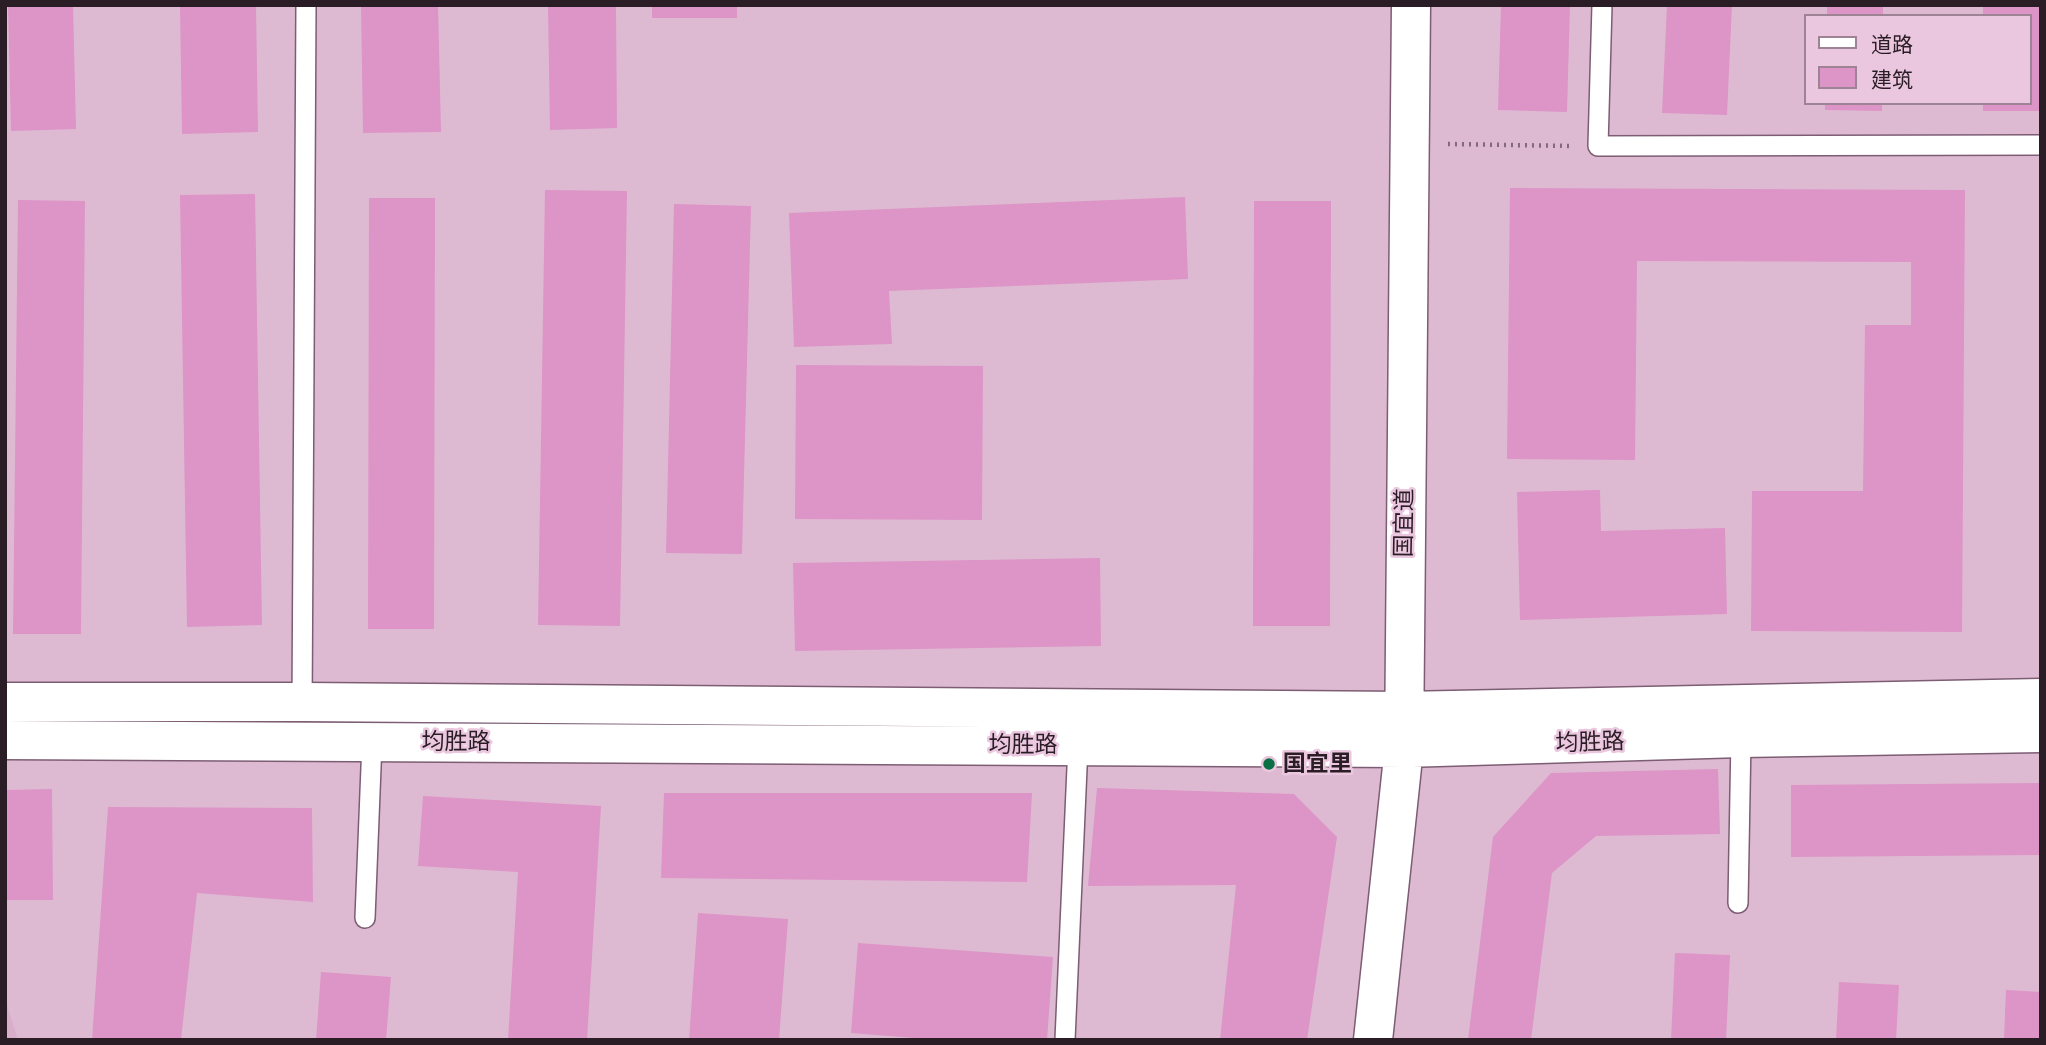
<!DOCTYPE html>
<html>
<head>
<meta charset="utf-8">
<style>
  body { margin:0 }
  #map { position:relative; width:2046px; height:1045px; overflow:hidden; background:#debad2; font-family:"Zilla Slab","Noto Sans SC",serif }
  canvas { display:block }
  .frame { position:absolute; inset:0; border:7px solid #2a1d26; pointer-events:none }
  .legend { position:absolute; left:1804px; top:14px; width:228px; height:91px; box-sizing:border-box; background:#ebc7df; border:2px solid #9e8395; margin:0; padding:9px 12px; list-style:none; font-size:21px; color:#2a1d26 }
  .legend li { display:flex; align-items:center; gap:14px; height:35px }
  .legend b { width:35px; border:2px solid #9e8395 }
</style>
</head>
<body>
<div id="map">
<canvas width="2046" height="1045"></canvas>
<div class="frame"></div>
<ul class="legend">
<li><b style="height:9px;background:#fff"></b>道路</li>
<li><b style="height:19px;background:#dd94c7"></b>建筑</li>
</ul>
</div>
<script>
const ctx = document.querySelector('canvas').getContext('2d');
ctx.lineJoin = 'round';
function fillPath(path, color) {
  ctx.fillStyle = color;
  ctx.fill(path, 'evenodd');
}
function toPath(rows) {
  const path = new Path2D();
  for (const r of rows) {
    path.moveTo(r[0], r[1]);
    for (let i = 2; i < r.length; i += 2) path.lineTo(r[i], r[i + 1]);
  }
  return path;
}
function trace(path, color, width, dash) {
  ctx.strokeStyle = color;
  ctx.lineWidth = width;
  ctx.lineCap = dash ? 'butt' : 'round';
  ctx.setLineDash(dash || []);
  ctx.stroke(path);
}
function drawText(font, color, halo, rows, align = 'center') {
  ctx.font = font + ' "Zilla Slab","Noto Sans SC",serif';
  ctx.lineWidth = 5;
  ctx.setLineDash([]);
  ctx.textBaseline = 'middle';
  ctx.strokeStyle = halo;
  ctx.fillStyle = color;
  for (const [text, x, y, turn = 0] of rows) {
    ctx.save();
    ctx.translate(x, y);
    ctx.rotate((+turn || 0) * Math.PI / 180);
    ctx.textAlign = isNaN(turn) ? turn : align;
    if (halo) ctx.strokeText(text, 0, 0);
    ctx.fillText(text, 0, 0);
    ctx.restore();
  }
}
const built = toPath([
  [5,999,18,1040,5,1040]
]);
const building = toPath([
  [8,5,73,5,76,129,11,131],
  [180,5,256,5,258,132,182,134],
  [361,5,438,5,441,132,363,133],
  [548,5,616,5,617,128,550,130],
  [652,5,737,5,737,18,652,18],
  [1501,5,1570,5,1567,112,1498,110],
  [1667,5,1732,5,1727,115,1662,113],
  [1827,5,1883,5,1883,16,1827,16],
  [1983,5,2041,5,2041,111,1983,111,1983,103,2030,103,2030,16,1983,16],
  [1825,103,1882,103,1882,111,1825,110],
  [1510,188,1965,190,1962,632,1751,631,1752,491,1863,491,1865,325,1911,325,1911,262,1637,261,1635,460,1507,459],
  [545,190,627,191,620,626,538,625],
  [255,194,262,625,187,627,180,195],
  [1185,197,1188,279,889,291,892,344,794,347,789,213],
  [369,198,435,198,434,629,368,629],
  [18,200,85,201,81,634,13,634],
  [1254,201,1331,201,1330,626,1253,626],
  [674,204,751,206,742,554,666,553],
  [796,365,983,366,982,520,795,519],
  [1600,490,1601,531,1725,528,1727,614,1520,620,1517,492],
  [1100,558,1101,646,795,651,793,563],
  [1718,769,1720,834,1596,836,1552,873,1531,1040,1468,1040,1493,837,1551,773],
  [2041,783,2041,855,1791,857,1791,785],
  [1097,788,1294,794,1337,837,1307,1040,1220,1040,1236,885,1088,886],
  [52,789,53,900,5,900,5,790],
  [664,793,1032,793,1027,882,661,878],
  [423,796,601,806,587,1040,508,1040,518,872,418,866],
  [108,807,312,808,313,902,197,893,181,1040,92,1040],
  [698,913,788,919,779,1040,689,1040],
  [858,943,1053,957,1047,1040,940,1040,851,1033],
  [1675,953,1730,955,1726,1040,1671,1040],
  [321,972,391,977,386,1040,316,1040],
  [1839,982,1899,985,1896,1040,1836,1040],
  [2006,990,2041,992,2041,1040,2004,1040]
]);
const path = toPath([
  [1448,144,1572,146]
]);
const service = toPath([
  [1602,5,1598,146,2041,145],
  [302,709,306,5],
  [1738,903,1741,738],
  [365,918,372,742],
  [1065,1040,1078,745]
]);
const tertiary = toPath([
  [5,702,303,702,1403,711,2041,698],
  [5,740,1404,748,1741,738,2041,733],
  [1373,1040,1404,748,1411,5]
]);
const markers = [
  [1269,764,7,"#0b6f45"]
];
const streetNames = [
  ["国宜道",1405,523,-89],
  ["均胜路",456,742],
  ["均胜路",1590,743,-2],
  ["均胜路",1023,745]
];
const poiNames = [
  ["国宜里",1283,764]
];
fillPath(built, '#d8aecb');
fillPath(building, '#dd94c7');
trace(service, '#7c5d73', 22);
trace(tertiary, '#7c5d73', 41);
trace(path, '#826a7a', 4.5, [2, 5]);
trace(service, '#fff', 19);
trace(tertiary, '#fff', 38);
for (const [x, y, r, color] of markers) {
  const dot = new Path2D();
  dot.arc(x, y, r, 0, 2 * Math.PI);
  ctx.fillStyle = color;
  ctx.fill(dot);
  trace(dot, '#ebc7df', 2.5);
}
drawText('23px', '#2a1d26', '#ebc7df', streetNames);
drawText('bold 23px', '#2a1d26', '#ebc7df', poiNames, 'left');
</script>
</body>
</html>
